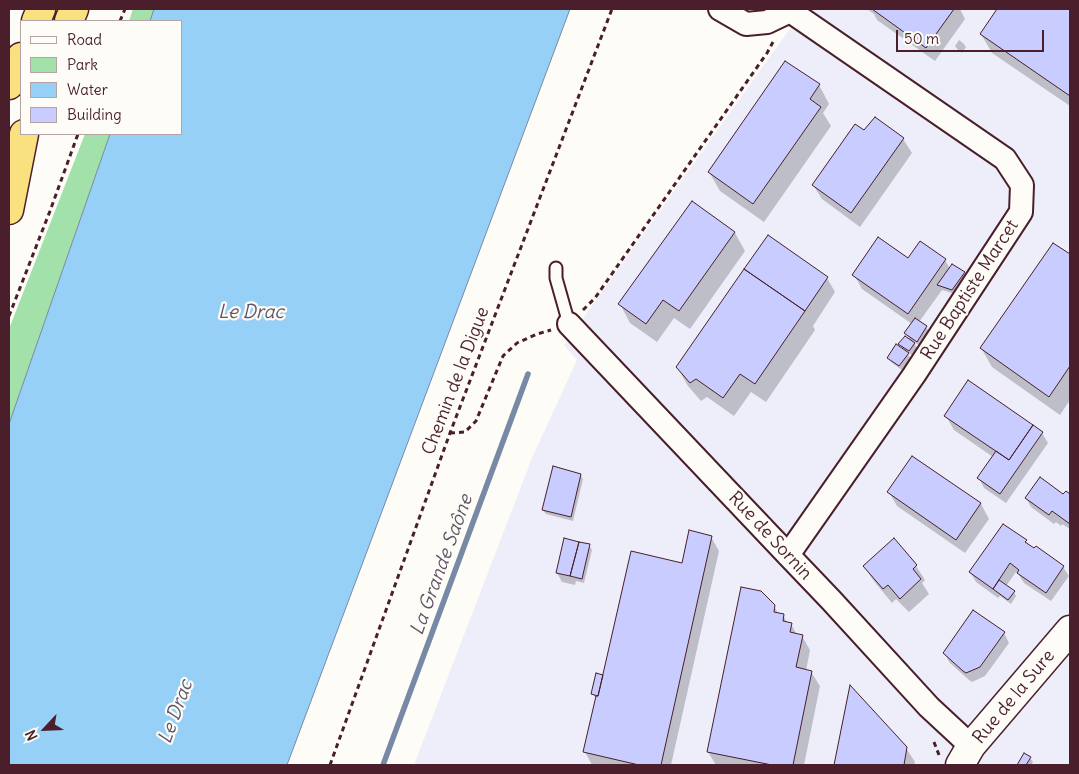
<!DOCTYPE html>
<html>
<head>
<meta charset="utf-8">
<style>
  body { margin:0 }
  #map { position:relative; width:1079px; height:774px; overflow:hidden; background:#fdfcf7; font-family:Delius,sans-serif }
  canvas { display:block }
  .frame { position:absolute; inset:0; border:10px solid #4a1f2b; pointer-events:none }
  .legend { position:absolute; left:20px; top:20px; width:162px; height:115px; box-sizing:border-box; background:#fdfcf7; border:1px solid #b5a4a5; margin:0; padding:6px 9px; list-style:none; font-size:15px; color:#4a1f2b }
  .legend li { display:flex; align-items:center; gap:10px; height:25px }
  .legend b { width:25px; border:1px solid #b5a4a5 }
  .north { position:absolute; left:20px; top:704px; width:50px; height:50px; -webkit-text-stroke:4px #fdfcf7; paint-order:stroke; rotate:245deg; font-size:14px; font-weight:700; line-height:20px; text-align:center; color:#4a1f2b }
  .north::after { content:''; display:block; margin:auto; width:18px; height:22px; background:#4a1f2b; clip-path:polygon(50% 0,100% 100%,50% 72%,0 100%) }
  .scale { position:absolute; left:896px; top:30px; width:148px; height:22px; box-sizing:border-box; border:2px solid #4a1f2b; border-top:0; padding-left:6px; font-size:15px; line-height:18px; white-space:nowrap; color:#4a1f2b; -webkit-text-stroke:4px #fdfcf7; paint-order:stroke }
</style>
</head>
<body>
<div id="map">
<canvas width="1079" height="774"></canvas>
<div class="frame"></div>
<ul class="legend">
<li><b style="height:6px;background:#fdfcf7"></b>Road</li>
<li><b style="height:14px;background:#a2e1a9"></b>Park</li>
<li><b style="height:14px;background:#97d0f7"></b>Water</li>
<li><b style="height:14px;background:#c9ccfe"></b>Building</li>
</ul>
<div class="north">N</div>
<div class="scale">50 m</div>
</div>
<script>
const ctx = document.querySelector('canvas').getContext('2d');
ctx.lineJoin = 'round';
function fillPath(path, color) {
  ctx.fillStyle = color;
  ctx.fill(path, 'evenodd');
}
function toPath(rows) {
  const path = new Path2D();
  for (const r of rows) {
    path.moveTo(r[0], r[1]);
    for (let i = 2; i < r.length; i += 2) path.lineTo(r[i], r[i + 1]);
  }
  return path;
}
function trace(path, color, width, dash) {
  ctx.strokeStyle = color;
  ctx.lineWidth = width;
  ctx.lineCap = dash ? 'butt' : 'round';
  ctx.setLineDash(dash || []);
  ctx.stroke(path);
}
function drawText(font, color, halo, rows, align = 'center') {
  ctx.font = font + ' Delius,sans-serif';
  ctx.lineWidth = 4.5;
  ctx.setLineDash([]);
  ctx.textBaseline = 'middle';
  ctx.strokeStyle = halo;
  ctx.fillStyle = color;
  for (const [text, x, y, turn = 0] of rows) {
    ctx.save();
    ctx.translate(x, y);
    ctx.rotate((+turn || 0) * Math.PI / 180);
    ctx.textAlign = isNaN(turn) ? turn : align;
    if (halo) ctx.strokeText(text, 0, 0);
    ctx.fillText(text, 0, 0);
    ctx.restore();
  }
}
const built = toPath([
  [804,9,1070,9,1070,765,414,765,532,458,577,360,564,345]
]);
const green = toPath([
  [133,9,154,9,150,21,129,21],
  [85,134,110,134,9,424,9,329]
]);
const water = toPath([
  [154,9,570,9,287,765,9,765,9,424,110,134,181,134,181,21,150,21,154,9]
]);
const shadow = toPath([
  [867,9,960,9,965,19,935,61,877,20,874,14],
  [999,9,1070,9,1070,106,992,53,981,34],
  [959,40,963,43,966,47,962,53,958,50,955,46],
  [819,85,829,104,823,113,831,126,764,222,720,191,709,172],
  [865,132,903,139,912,153,860,227,822,199,813,185],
  [735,233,745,251,690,329,674,318,657,342,630,323,620,304],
  [1054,244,1070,256,1070,400,1060,415,992,367,981,348],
  [909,260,945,260,950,269,964,273,966,277,955,294,942,290,919,322,926,327,929,332,919,345,913,341,917,348,912,355,906,351,910,358,902,370,891,362,889,358,903,351,900,344,910,340,906,333,912,324,862,289,854,275],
  [827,278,835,292,813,326,815,330,766,402,751,392,734,416,707,397,701,401,688,386,677,367],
  [968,382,1042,433,1048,443,1006,503,984,488,979,478,993,457,954,430,946,416],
  [912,458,981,504,989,519,965,553,897,506,889,492],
  [580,475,583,479,573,521,546,514,543,510],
  [1066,493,1070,496,1070,529,1062,524,1061,526,1056,522,1054,524,1031,507,1026,498,1064,496],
  [711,537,719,551,671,765,592,765,585,752,596,699,593,694,682,564],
  [894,540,916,566,925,580,922,583,929,594,909,612,896,599,892,603,873,580,864,566],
  [1026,541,1029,547,1063,567,1069,576,1051,601,1024,583,1019,575,1016,572,1006,586,1014,592,1016,596,1011,604,1000,596,998,598,976,582,970,572],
  [589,545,592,550,584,583,576,581,575,585,562,582,557,573],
  [774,606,779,615,783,615,788,624,791,624,797,635,802,636,810,650,806,671,811,672,820,686,804,765,716,765,708,752],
  [1004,633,1009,643,985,676,972,682,969,680,950,663,944,653],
  [851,688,906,748,915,762,914,765,835,765],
  [1024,755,1030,758,1033,762,1031,765,1019,765]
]);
const stream = toPath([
  [383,765,528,374]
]);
const building = toPath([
  [872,9,954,9,926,48,872,9],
  [997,9,1070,9,1070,96,980,34,997,9],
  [785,61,820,84,810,99,821,107,753,204,708,172,785,61],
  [875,117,904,138,851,213,812,185,855,124,864,130,875,117],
  [692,201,735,232,679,311,663,300,646,324,618,304,692,201],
  [768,235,828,277,805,311,744,269,768,235],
  [878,237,908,258,920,241,946,259,908,314,852,275,878,237],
  [1053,243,1070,254,1070,366,1049,397,980,348,1053,243],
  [952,264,965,272,952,290,937,285,952,264],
  [744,269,805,311,755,384,740,374,723,398,696,379,690,383,676,367,744,269],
  [915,318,927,326,917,342,904,333,915,318],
  [905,336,915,343,909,351,898,344,905,336],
  [896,344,909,353,899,366,887,358,896,344],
  [968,380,1033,425,1009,460,944,416,968,380],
  [1033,425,1043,432,1000,494,977,478,996,451,1009,460,1033,425],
  [912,456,981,503,956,540,887,492,912,456],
  [553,466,581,474,571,517,542,510,553,466],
  [1040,477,1063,494,1066,491,1070,494,1070,524,1052,511,1049,515,1025,498,1040,477],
  [1003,524,1027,540,1025,542,1034,548,1036,546,1064,566,1046,593,1017,573,1019,570,1010,563,993,589,969,572,1003,524],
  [689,530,712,536,661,765,639,765,583,752,596,696,598,696,631,551,682,563,689,530],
  [564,538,579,542,570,576,556,573,564,538],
  [894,538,917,565,913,569,921,579,900,599,888,585,883,589,863,566,894,538],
  [579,542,590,544,582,579,570,576,579,542],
  [999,580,1015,591,1008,600,993,589,999,580],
  [741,587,761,591,775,605,774,612,784,614,783,621,792,623,790,632,803,635,796,667,812,671,793,765,772,765,707,752,741,587],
  [973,610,1005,632,980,667,966,673,963,671,943,653,973,610],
  [596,673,603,675,598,696,591,694,596,673],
  [850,685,907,747,904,765,834,765,850,685],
  [1024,753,1031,757,1026,765,1017,765,1024,753]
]);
const path = toPath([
  [120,21,125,9],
  [583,310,595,298,767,53,773,42],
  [9,316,50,211,78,134],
  [450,433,465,432,476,421,503,356,517,343,537,334,551,330],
  [934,742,939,755],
  [330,765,450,433,612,9]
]);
const service = toPath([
  [556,268,556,278,569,324]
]);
const minor = toPath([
  [720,9,746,24,767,22,790,11],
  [569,324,788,555,831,600,929,707,971,746],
  [788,555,914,375,1021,212,1022,185,1005,159,790,11]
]);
const tertiary = toPath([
  [960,765,971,746,1070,630]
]);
const motorway = toPath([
  [36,21,41,9],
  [69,21,74,9],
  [9,85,21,57],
  [9,210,24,134]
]);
const streetNames = [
  ["Rue Baptiste Marcet",970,290,-57],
  ["Chemin de la Digue",456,381,-69],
  ["Rue de Sornin",770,536,47],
  ["Rue de la Sure",1014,697,-50]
];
const waterNames = [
  ["Le Drac",251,313],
  ["La Grande Saône",442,565,-70],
  ["Le Drac",176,712,-70]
];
fillPath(built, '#edeef9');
fillPath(green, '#a2e1a9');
fillPath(water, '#97d0f7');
trace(water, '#7889a5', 1);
fillPath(shadow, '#0003');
trace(stream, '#7889a5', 5.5);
fillPath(building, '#c9ccfe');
trace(building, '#4a1f2b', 1);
trace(service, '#4a1f2b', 15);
trace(minor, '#4a1f2b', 26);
trace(tertiary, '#4a1f2b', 31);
trace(motorway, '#4a1f2b', 31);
trace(path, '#4a1f2b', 3, [5, 4]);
trace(service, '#fdfcf7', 11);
trace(minor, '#fdfcf7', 22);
trace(tertiary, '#fdfcf7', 28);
trace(motorway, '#fae180', 28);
drawText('18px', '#4a1f2b', '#fdfcf7', streetNames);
drawText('italic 19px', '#615468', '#fdfcf7', waterNames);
</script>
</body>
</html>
